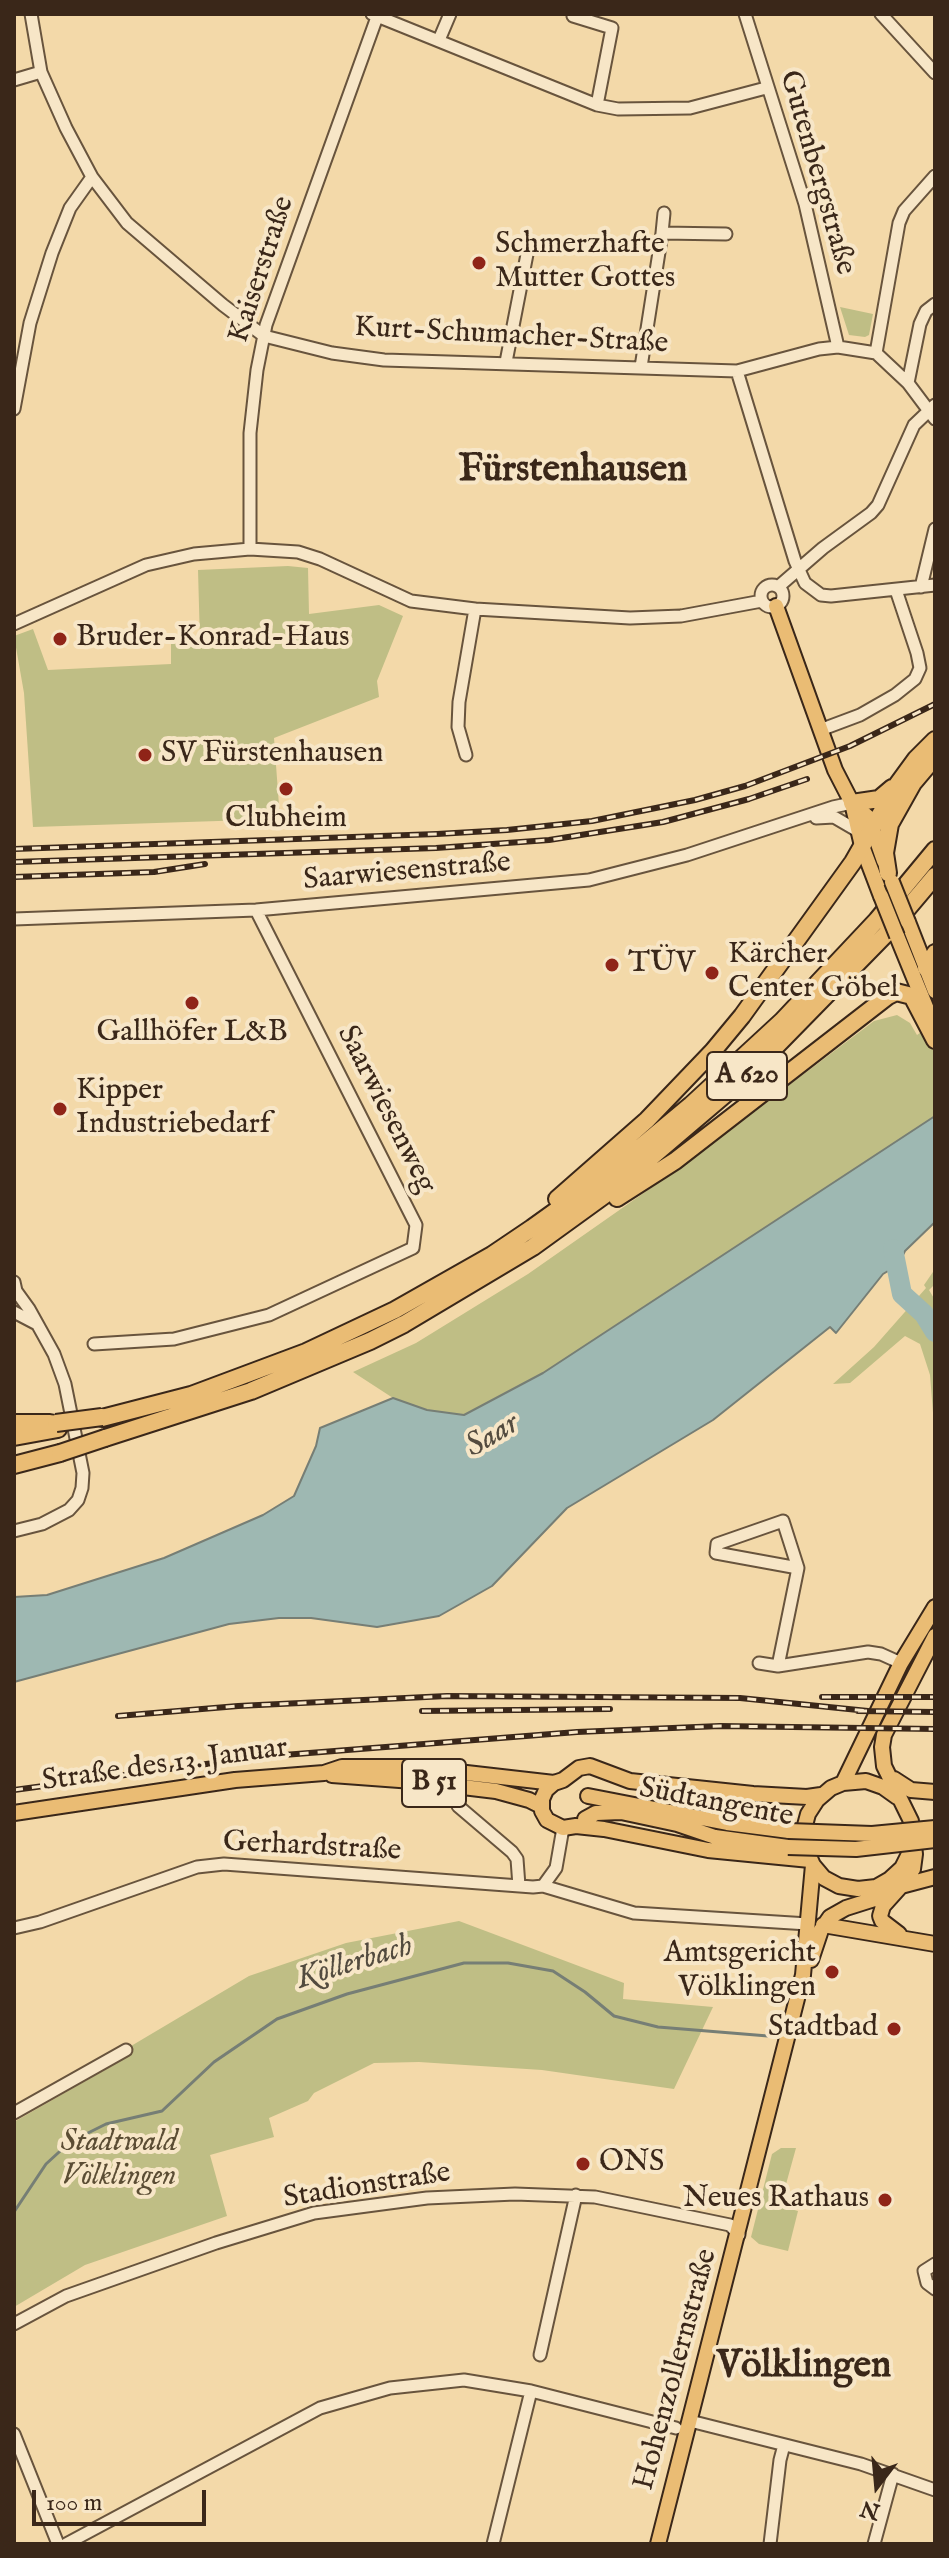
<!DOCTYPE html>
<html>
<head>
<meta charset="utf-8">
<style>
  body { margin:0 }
  #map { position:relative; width:949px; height:2558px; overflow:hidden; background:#f3d9a9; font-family:"IM FELL English",serif }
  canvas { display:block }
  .frame { position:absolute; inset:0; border:16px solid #3a2719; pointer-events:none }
  .north { position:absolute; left:837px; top:2446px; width:80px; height:80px; -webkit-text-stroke:6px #f7e6c7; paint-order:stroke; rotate:196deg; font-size:22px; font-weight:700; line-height:32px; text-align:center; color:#3a2719 }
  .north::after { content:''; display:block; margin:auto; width:28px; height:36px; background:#3a2719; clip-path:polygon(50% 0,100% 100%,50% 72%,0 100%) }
  .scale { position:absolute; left:32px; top:2490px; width:174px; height:36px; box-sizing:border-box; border:4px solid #3a2719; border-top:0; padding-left:10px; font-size:24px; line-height:28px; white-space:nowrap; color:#3a2719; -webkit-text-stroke:6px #f7e6c7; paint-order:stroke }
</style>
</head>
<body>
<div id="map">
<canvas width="949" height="2558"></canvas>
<div class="frame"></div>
<div class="north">N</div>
<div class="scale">100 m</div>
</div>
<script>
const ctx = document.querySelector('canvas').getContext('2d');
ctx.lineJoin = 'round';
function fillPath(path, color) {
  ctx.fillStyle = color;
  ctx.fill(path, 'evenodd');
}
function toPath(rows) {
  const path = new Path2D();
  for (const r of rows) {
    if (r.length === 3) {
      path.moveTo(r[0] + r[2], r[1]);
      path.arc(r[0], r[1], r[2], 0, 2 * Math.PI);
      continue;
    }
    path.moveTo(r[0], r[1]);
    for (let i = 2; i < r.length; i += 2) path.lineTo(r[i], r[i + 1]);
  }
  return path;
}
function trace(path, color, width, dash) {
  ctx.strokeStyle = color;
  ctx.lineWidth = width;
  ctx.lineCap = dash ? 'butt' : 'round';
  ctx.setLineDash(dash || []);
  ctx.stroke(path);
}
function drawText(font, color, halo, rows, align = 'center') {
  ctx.font = font + ' "IM FELL English",serif';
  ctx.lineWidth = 8;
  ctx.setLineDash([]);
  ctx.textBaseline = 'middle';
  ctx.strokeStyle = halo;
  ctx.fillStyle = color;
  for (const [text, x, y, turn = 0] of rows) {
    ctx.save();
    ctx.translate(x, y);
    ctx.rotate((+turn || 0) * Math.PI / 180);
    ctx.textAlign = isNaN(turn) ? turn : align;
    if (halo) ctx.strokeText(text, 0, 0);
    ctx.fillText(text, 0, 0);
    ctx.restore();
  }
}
const green = toPath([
  [840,307,873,314,869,335,865,337,849,335],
  [288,566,308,568,309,614,379,605,403,616,377,681,379,697,274,738,280,819,33,827,24,693,14,636,33,629,48,670,171,664,171,644,200,642,198,570],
  [897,1015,910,1023,917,1035,935,1022,935,1116,925,1125,543,1373,464,1415,427,1410,393,1398,353,1372,416,1343,528,1274,678,1169,874,1021],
  [935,1269,935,1284,929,1290,935,1300,935,1438,930,1375,920,1344,905,1336,850,1383,833,1384,874,1347,926,1288,924,1285],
  [459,1921,624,1983,623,1999,713,2007,674,2089,542,2070,419,2062,374,2063,314,2093,308,2101,269,2118,274,2137,210,2155,227,2216,85,2265,14,2307,14,2122,117,2063,126,2049,249,1976,346,1943],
  [781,2148,796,2148,780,2206,798,2211,788,2251,759,2244,751,2237,772,2154]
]);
const water = toPath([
  [935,1116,935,1222,905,1251,901,1259,903,1272,899,1277,888,1271,883,1274,836,1333,830,1327,713,1420,567,1508,492,1586,439,1616,377,1627,311,1618,279,1618,229,1624,14,1682,14,1597,47,1595,164,1558,263,1515,294,1496,316,1446,320,1428,393,1398,427,1410,464,1415,543,1373,935,1116]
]);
const stream = toPath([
  [14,2212,46,2164,70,2142,106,2124,162,2111,214,2062,277,2019,347,1994,464,1963,508,1963,553,1971,585,1992,614,2016,658,2027,768,2036]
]);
const river = toPath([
  [893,1249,902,1294,924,1314,935,1332]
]);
const minor = toPath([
  [31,14,41,72,66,128,92,177,127,223,223,305,264,336,332,353,384,360,737,371],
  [372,14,597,105,618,109,690,108,766,88],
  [745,14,805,204,838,347],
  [881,14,935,73],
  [573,16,612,28,597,105],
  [439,40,450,14],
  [14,80,41,72],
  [662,233,664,213],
  [876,353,899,223,904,211,935,176],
  [506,362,529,244],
  [641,367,662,233,726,234],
  [908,383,920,324,926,311,935,304],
  [14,409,30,323,52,253,70,208,92,177],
  [935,419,908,383,876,353,838,347,819,349,737,371,795,561,805,583,821,595,831,596,935,585],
  [250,549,250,433,257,370,266,325,377,17],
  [772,596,11],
  [778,587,823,548,871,513,878,505,914,425,935,405],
  [921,587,935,529],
  [14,624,146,565,194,554,250,549,298,552,320,559,411,601,475,609,630,618,681,616,762,601],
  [820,730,860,715,895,695,915,679,920,668,917,653,896,590],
  [466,755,458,727,459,702,475,609],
  [816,818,834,817,858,831],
  [14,919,256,910,589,880,687,855,833,807,852,803],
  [14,1282,16,1291,29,1309,54,1354,65,1384,83,1473,82,1488,78,1500,69,1510,42,1524,14,1531],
  [14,1312,35,1323],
  [94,1344,174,1339,269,1315,413,1248,416,1225,256,910],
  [759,1663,778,1666,868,1652,881,1654,901,1663],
  [778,1666,798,1568,783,1521,717,1544,716,1553,798,1568],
  [458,1806,512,1852,517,1859,519,1886],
  [543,1886,556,1868,563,1828],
  [14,1928,40,1922,197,1867,224,1864,533,1887,543,1886,634,1913,808,1924],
  [14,2113,126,2050],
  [935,2264,924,2271,927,2283,935,2289],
  [14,2324,66,2296,216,2243,314,2213,427,2198,515,2194,595,2197,730,2225,739,2235],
  [540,2355,576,2195],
  [690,2421,861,2464,935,2490],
  [14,2434,58,2544],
  [66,2544,320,2408,390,2388,464,2380,531,2391,676,2428],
  [493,2544,531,2391],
  [770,2544,780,2460,784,2445],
  [874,2544,893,2474]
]);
const major = toPath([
  [776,606,835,770,852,803,862,846,881,896],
  [852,803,869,818,884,861],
  [908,922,935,991],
  [897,936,935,1029],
  [332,1775,413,1781,496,1791,529,1800,541,1806],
  [894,1779,911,1790,935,1792],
  [843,1783,901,1663,935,1607],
  [588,1796,727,1823,789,1831],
  [897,1797,883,1787,866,1781,843,1783,831,1788,817,1800,808,1814,804,1829,806,1849,813,1865,824,1878,839,1886,858,1889,876,1887,890,1879,902,1868,911,1850],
  [14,1813,235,1780,324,1773,342,1767,414,1767,554,1783],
  [585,1819,596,1813,621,1812,677,1824,715,1837,788,1847],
  [810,1860,708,1850,604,1829,576,1826,563,1828,547,1820,542,1811,542,1799,546,1790,554,1783,563,1780,579,1768,590,1766,630,1781,753,1794,807,1797,821,1795],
  [823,1925,935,1944],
  [899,1934,882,1921,880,1916,883,1906,901,1886,935,1877],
  [811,1960,821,1930,830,1917,846,1908,887,1895,901,1886,913,1869,915,1854,911,1821,884,1766,882,1747,884,1735,935,1636],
  [658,2544,803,1975,813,1865]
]);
const highway = toPath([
  [852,803,879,799,892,788],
  [888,873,885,853,890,824,913,783,935,757],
  [926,968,935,953],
  [617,1198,675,1161,888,996,896,992,912,996,935,1040],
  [557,1199,647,1120,713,1051,742,1016,853,862,897,785,916,759,935,740],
  [102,1418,191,1395,306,1352,395,1310,492,1255,532,1228,613,1170,691,1105,782,1021,877,920,935,850],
  [14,1423,50,1423],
  [14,1437,58,1429],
  [105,1438,251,1391,370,1341,404,1324,533,1247,620,1184,748,1075,886,934,935,876],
  [14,1465,60,1453]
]);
const rail = toPath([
  [14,849,437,834,507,830,592,821,695,800,745,786,850,746,935,704],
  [14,862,436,848,549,840,663,822,749,799,807,779],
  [14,877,154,872,205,864],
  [822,1697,935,1697],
  [422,1711,610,1709],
  [858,1711,935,1712],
  [118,1716,238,1706,447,1696,740,1698,868,1711],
  [14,1790,258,1757,577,1732,720,1726,935,1729]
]);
const majorBridge = toPath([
  [892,882,908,922],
  [881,896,897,936],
  [789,1831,872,1834,935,1828],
  [788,1847,856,1849,935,1840]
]);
const highwayBridge = toPath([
  [56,1423,102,1417],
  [60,1453,105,1438]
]);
const markers = [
  [479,263,8,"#8f2418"],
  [60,639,8,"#8f2418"],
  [145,755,8,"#8f2418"],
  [286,789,8,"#8f2418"],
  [612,965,8,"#8f2418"],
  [712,973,8,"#8f2418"],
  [192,1003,8,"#8f2418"],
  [60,1109,8,"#8f2418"],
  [832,1972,8,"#8f2418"],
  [894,2029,8,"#8f2418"],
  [583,2164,8,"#8f2418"],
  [885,2200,8,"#8f2418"]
];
const shields = [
  [747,1076,80],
  [434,1783,64]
];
const shieldNames = [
  ["A 620",747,1076],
  ["B 51",434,1783]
];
const streetNames = [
  ["Gutenbergstraße",816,173,74],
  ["Kaiserstraße",263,270,-72],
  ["Kurt-Schumacher-Straße",511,337,3],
  ["Saarwiesenstraße",407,873,-5],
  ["Saarwiesenweg",385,1110,63],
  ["Straße des 13. Januar",165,1766,-8],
  ["Südtangente",716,1804,11],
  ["Gerhardstraße",312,1848,3],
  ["Stadionstraße",367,2187,-9],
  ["Hohenzollernstraße",677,2370,-75]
];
const poiNames = [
  ["Schmerzhafte",495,246],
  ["Mutter Gottes",495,280],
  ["Bruder-Konrad-Haus",76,639],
  ["SV Fürstenhausen",161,755],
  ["Clubheim",286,820,"center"],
  ["Kärcher",728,956],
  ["Center Göbel",728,990],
  ["TÜV",628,965],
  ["Gallhöfer L&B",192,1034,"center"],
  ["Kipper",76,1092],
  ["Industriebedarf",76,1126],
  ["Amtsgericht",816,1955,"right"],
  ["Völklingen",816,1989,"right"],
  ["Stadtbad",878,2029,"right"],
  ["ONS",599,2164],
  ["Neues Rathaus",869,2200,"right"]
];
const parkNames = [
  ["Stadtwald",119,2144],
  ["Völklingen",119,2178]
];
const waterNames = [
  ["Saar",493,1437,-31],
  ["Köllerbach",355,1964,-17]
];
const districtNames = [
  ["Fürstenhausen",573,472],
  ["Völklingen",804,2368]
];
fillPath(green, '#bfbe85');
fillPath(water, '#9eb8b2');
trace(water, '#767e75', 2);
trace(stream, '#767e75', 3);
trace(river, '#9eb8b2', 20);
trace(minor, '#68543d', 15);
trace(major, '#3a2719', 18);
trace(highway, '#3a2719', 20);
trace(minor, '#f7e6c7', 11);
trace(major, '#eabc74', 14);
trace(highway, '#eabc74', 16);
trace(rail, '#3a2719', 6);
trace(rail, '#f7e6c7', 3, [9]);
trace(majorBridge, '#3a2719', 18, []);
trace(highwayBridge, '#3a2719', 20, []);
trace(majorBridge, '#eabc74', 14);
trace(highwayBridge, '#eabc74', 16);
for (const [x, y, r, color] of markers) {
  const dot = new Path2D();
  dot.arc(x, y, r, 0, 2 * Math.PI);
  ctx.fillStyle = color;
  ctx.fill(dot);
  trace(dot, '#f7e6c7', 3);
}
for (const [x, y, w] of shields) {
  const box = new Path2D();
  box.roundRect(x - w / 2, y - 24, w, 48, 6);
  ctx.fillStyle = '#f7e6c7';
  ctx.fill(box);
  trace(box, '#3a2719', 2);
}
drawText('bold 28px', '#3a2719', null, shieldNames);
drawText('30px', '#3a2719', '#f7e6c7', streetNames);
drawText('30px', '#3a2719', '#f7e6c7', poiNames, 'left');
drawText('italic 30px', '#5b4d34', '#f7e6c7', parkNames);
drawText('italic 32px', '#534b3f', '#f7e6c7', waterNames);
drawText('bold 38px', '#3a2719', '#f7e6c7', districtNames);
</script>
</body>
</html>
